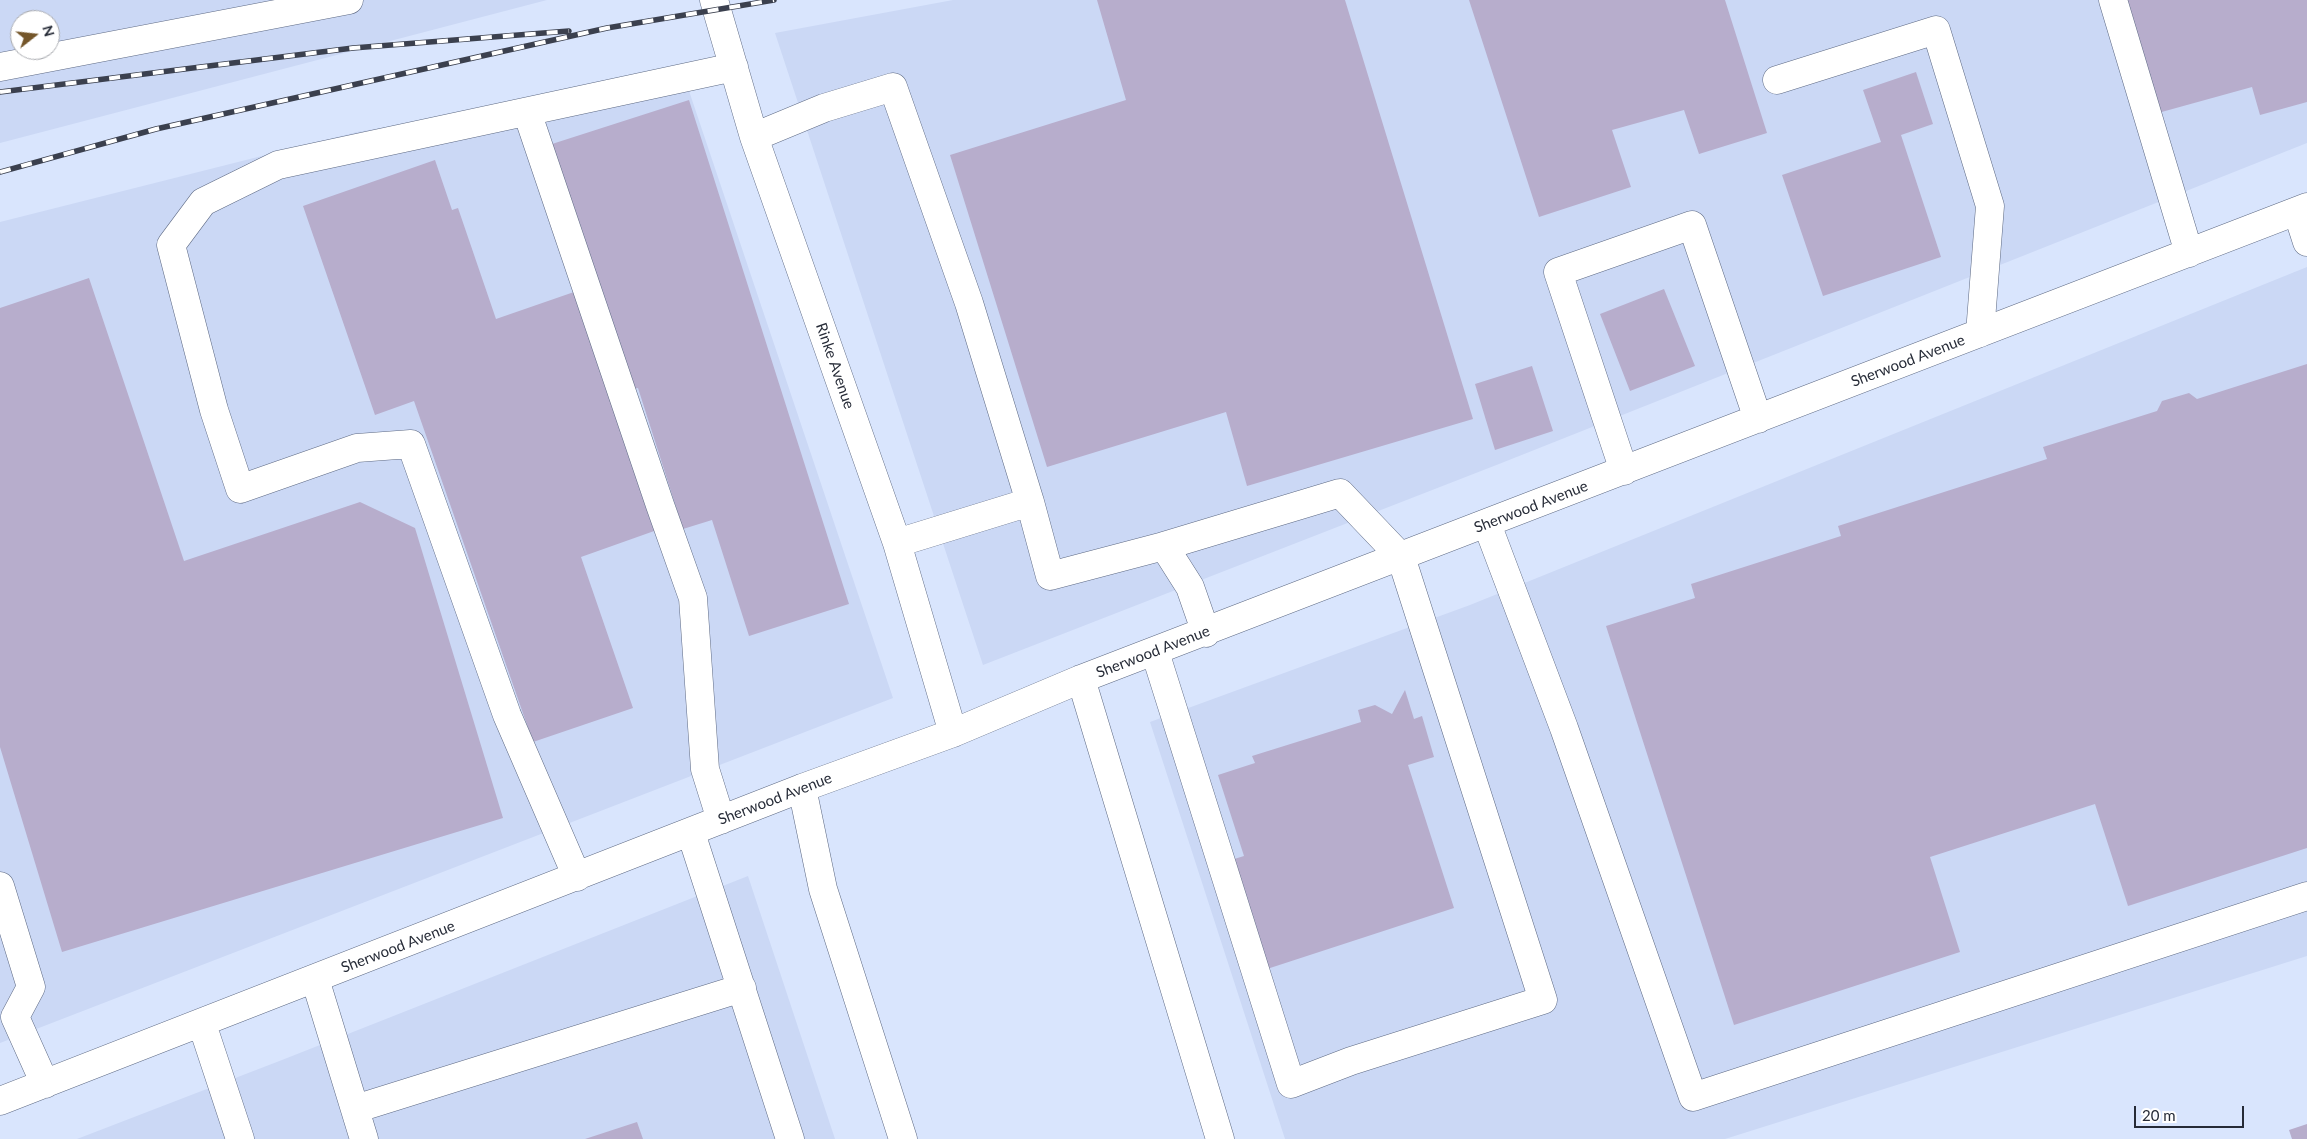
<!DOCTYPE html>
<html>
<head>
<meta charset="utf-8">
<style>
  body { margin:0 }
  #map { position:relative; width:2307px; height:1139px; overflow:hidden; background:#d9e5fd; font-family:Lato,sans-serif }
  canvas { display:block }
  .north { position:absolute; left:10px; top:10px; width:50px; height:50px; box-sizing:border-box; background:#fff; border:1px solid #a8aaaf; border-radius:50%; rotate:74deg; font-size:14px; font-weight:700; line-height:20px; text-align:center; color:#262b37 }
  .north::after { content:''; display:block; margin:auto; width:18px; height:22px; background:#74562a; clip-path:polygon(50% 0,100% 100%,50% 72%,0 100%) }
  .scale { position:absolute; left:2134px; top:1106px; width:110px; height:22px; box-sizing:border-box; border:2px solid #262b37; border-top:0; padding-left:6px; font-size:15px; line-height:18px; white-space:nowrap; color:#262b37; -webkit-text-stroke:4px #fff; paint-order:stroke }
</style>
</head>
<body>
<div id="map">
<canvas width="2307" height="1139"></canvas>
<div class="north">N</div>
<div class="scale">20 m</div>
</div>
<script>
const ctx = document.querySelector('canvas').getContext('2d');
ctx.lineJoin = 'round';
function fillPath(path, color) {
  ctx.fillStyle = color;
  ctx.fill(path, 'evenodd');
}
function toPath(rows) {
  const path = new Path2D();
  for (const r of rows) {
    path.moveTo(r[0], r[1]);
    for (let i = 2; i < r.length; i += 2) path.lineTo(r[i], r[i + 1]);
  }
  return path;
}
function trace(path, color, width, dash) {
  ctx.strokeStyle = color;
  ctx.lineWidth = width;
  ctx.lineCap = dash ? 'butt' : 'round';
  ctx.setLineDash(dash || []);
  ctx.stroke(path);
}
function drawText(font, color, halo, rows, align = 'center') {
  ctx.font = font + ' Lato,sans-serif';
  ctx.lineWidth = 4;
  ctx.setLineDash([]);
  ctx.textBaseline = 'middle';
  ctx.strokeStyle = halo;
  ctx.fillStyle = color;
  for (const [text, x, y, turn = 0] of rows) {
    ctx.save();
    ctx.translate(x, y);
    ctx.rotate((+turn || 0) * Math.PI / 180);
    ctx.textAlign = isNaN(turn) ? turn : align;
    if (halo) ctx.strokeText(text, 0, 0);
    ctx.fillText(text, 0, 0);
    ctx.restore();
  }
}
const built = toPath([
  [0,0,547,0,0,143],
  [20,20,50,20,50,50,20,50],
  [953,0,2307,0,2307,143,1499,464,983,665,775,33],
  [684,76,893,698,0,1043,0,222,357,132],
  [2307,267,2307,956,1725,1139,1285,1139,1150,722,1470,605],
  [748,876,835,1139,77,1139,282,1060]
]);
const building = toPath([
  [1097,0,1345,0,1473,419,1247,486,1226,412,1047,467,950,155,1126,100],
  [1469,0,1725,0,1767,133,1699,154,1684,110,1612,130,1631,187,1539,217],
  [2127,0,2307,0,2307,102,2260,115,2252,87,2158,113],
  [1916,72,1933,124,1901,135,1941,257,1823,296,1782,175,1881,142,1863,90],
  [689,100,849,604,749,636,712,520,683,529,638,388,630,390,552,144],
  [435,160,452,210,458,208,496,319,574,292,657,530,581,557,633,708,533,742,414,401,375,415,303,206],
  [89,278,184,561,360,502,415,528,503,818,62,952,0,747,0,308],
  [1664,289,1695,366,1630,391,1600,314],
  [2307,364,2307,848,2128,906,2095,804,1930,857,1960,952,1734,1025,1606,626,1695,598,1691,584,1841,536,1838,526,2047,459,2043,447,2157,411,2162,401,2189,393,2197,399],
  [1532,366,1553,431,1495,450,1475,384],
  [1405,690,1414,719,1422,716,1434,757,1408,765,1454,908,1267,969,1231,860,1244,856,1218,775,1255,763,1252,756,1361,722,1358,710,1375,705,1392,714],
  [637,1122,643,1139,585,1139],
  [2307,1124,2307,1139,2292,1139,2289,1130]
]);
const minor = toPath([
  [714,0,754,137,897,543,953,733],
  [2113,0,2189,253],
  [0,67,349,0],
  [1777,80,1936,30,1990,206,1980,333],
  [527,112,660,505,693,598,705,769,721,820],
  [754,137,824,108,893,87,969,303,1030,502,897,543],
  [2297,211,2307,242],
  [1624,471,1558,272,1692,225,1758,419],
  [1030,502,1050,576,1164,546,1190,587,1206,633],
  [1487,524,1564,728,1693,1097,2307,896],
  [1155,652,1291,1084,1351,1061,1543,1000,1401,557,1340,493,1164,546],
  [1081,679,1220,1139],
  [802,788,823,889,903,1139],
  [691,833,790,1139],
  [577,877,507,715,411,444,357,448,240,489,214,410,171,245,203,202,278,165,734,67],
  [0,886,31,987,15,1017],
  [315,979,364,1139],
  [15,1017,45,1084],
  [202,1024,240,1139],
  [0,1101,802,788,953,733,1081,679,2307,207],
  [355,1109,742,988]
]);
const rail = toPath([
  [0,92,353,48,569,31],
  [0,172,156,129,607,28,774,0]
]);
const streetNames = [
  ["Sherwood Avenue",1908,361,-21],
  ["Rinke Avenue",835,366,71],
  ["Sherwood Avenue",1531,507,-21],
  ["Sherwood Avenue",1153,652,-21],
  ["Sherwood Avenue",775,799,-21],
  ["Sherwood Avenue",398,947,-21]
];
fillPath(built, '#cbd8f5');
fillPath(building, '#b7adcc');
trace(minor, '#5e6a84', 29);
trace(minor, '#fff', 28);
trace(rail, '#3b404e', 5.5);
trace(rail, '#fff', 4, [11]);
drawText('15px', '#262b37', '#fff', streetNames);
</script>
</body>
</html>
